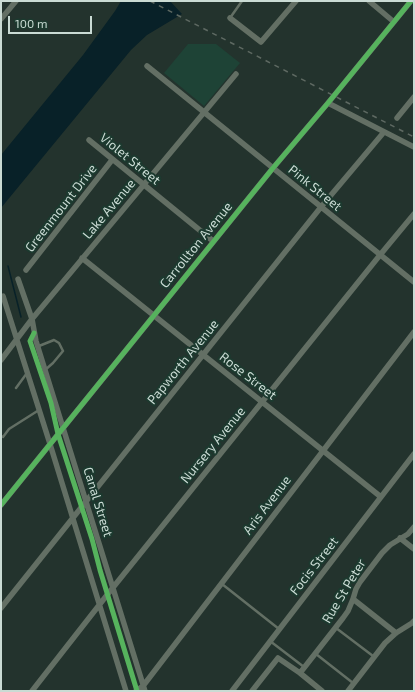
<!DOCTYPE html>
<html>
<head>
<meta charset="utf-8">
<style>
  body { margin:0 }
  #map { position:relative; width:415px; height:692px; overflow:hidden; background:#23332d; font-family:"Exo 2",sans-serif }
  canvas { display:block }
  .frame { position:absolute; inset:0; border:2px solid #cadbd4; pointer-events:none }
  .scale { position:absolute; left:8px; top:16px; width:84px; height:18px; box-sizing:border-box; border:2px solid #cadbd4; border-top:0; padding-left:5px; font-size:12px; line-height:14px; white-space:nowrap; color:#cadbd4; -webkit-text-stroke:3px #1c3a2f; paint-order:stroke }
</style>
</head>
<body>
<div id="map">
<canvas width="415" height="692"></canvas>
<div class="frame"></div>
<div class="scale">100 m</div>
</div>
<script>
const ctx = document.querySelector('canvas').getContext('2d');
ctx.lineJoin = 'round';
function fillPath(path, color) {
  ctx.fillStyle = color;
  ctx.fill(path, 'evenodd');
}
function toPath(rows) {
  const path = new Path2D();
  for (const r of rows) {
    path.moveTo(r[0], r[1]);
    for (let i = 2; i < r.length; i += 2) path.lineTo(r[i], r[i + 1]);
  }
  return path;
}
function trace(path, color, width, dash) {
  ctx.strokeStyle = color;
  ctx.lineWidth = width;
  ctx.lineCap = dash ? 'butt' : 'round';
  ctx.setLineDash(dash || []);
  ctx.stroke(path);
}
function drawText(font, color, halo, rows, align = 'center') {
  ctx.font = font + ' "Exo 2",sans-serif';
  ctx.lineWidth = 4;
  ctx.setLineDash([]);
  ctx.textBaseline = 'middle';
  ctx.strokeStyle = halo;
  ctx.fillStyle = color;
  for (const [text, x, y, turn = 0] of rows) {
    ctx.save();
    ctx.translate(x, y);
    ctx.rotate((+turn || 0) * Math.PI / 180);
    ctx.textAlign = isNaN(turn) ? turn : align;
    if (halo) ctx.strokeText(text, 0, 0);
    ctx.fillText(text, 0, 0);
    ctx.restore();
  }
}
const built = toPath([
  [188,44,216,44,240,63,204,106,164,73]
]);
const water = toPath([
  [121,1,170,1,182,14,147,35,131,50,1,208,1,155,83,55,115,11]
]);
const stream = toPath([
  [8,266,21,317]
]);
const lane = toPath([
  [230,18,242,1],
  [39,346,54,340,59,343,63,351,53,363,45,370],
  [16,388,27,373],
  [1,436,3,437,9,429,39,410],
  [222,584,279,629],
  [336,628,373,656],
  [270,641,304,667],
  [316,654,353,683]
]);
const street = toPath([
  [369,1,394,22],
  [230,18,261,42,296,1],
  [1,19,16,1],
  [147,66,414,282],
  [328,103,414,147],
  [397,118,414,97],
  [89,140,213,241],
  [82,258,381,497],
  [26,270,112,160],
  [18,279,32,319,36,341,145,691],
  [3,296,50,444,126,691],
  [1,360,32,319,236,74],
  [1,505,273,168,328,103,411,1],
  [400,538,414,549],
  [353,599,396,633],
  [1,608,321,207,384,132],
  [300,673,343,618,348,611,353,599,356,589,360,582,382,553,390,545,408,534,414,527],
  [32,691,107,595,262,402,380,255,414,214],
  [136,691,143,686,414,332],
  [232,691,414,454],
  [252,691,278,658,300,673,322,691],
  [348,691,385,643,396,633,412,623,414,621]
]);
const rail = toPath([
  [150,1,414,137]
]);
const cycleway = toPath([
  [34,333,30,341,51,403,58,434,92,539,100,570,137,691],
  [1,505,273,168,328,103,411,1]
]);
const streetNames = [
  ["Violet Street",130,159,39],
  ["Pink Street",315,188,39],
  ["Greenmount Drive",61,208,-52],
  ["Lake Avenue",109,209,-50],
  ["Carrollton Avenue",196,245,-51],
  ["Papworth Avenue",183,362,-51],
  ["Rose Street",248,376,38],
  ["Nursery Avenue",213,445,-51],
  ["Canal Street",98,502,73],
  ["Aris Avenue",267,505,-53],
  ["Focis Street",314,566,-52],
  ["Rue St Peter",344,591,-59]
];
fillPath(built, '#1e4336');
fillPath(water, '#082128');
trace(stream, '#082128', 1.5);
trace(lane, '#636f64', 2.5);
trace(street, '#636f64', 5.5);
trace(rail, '#5e6962', 1.5, [5, 5]);
trace(cycleway, '#56b35d', 5);
drawText('13px', '#cadbd4', '#1c3a2f', streetNames);
</script>
</body>
</html>
